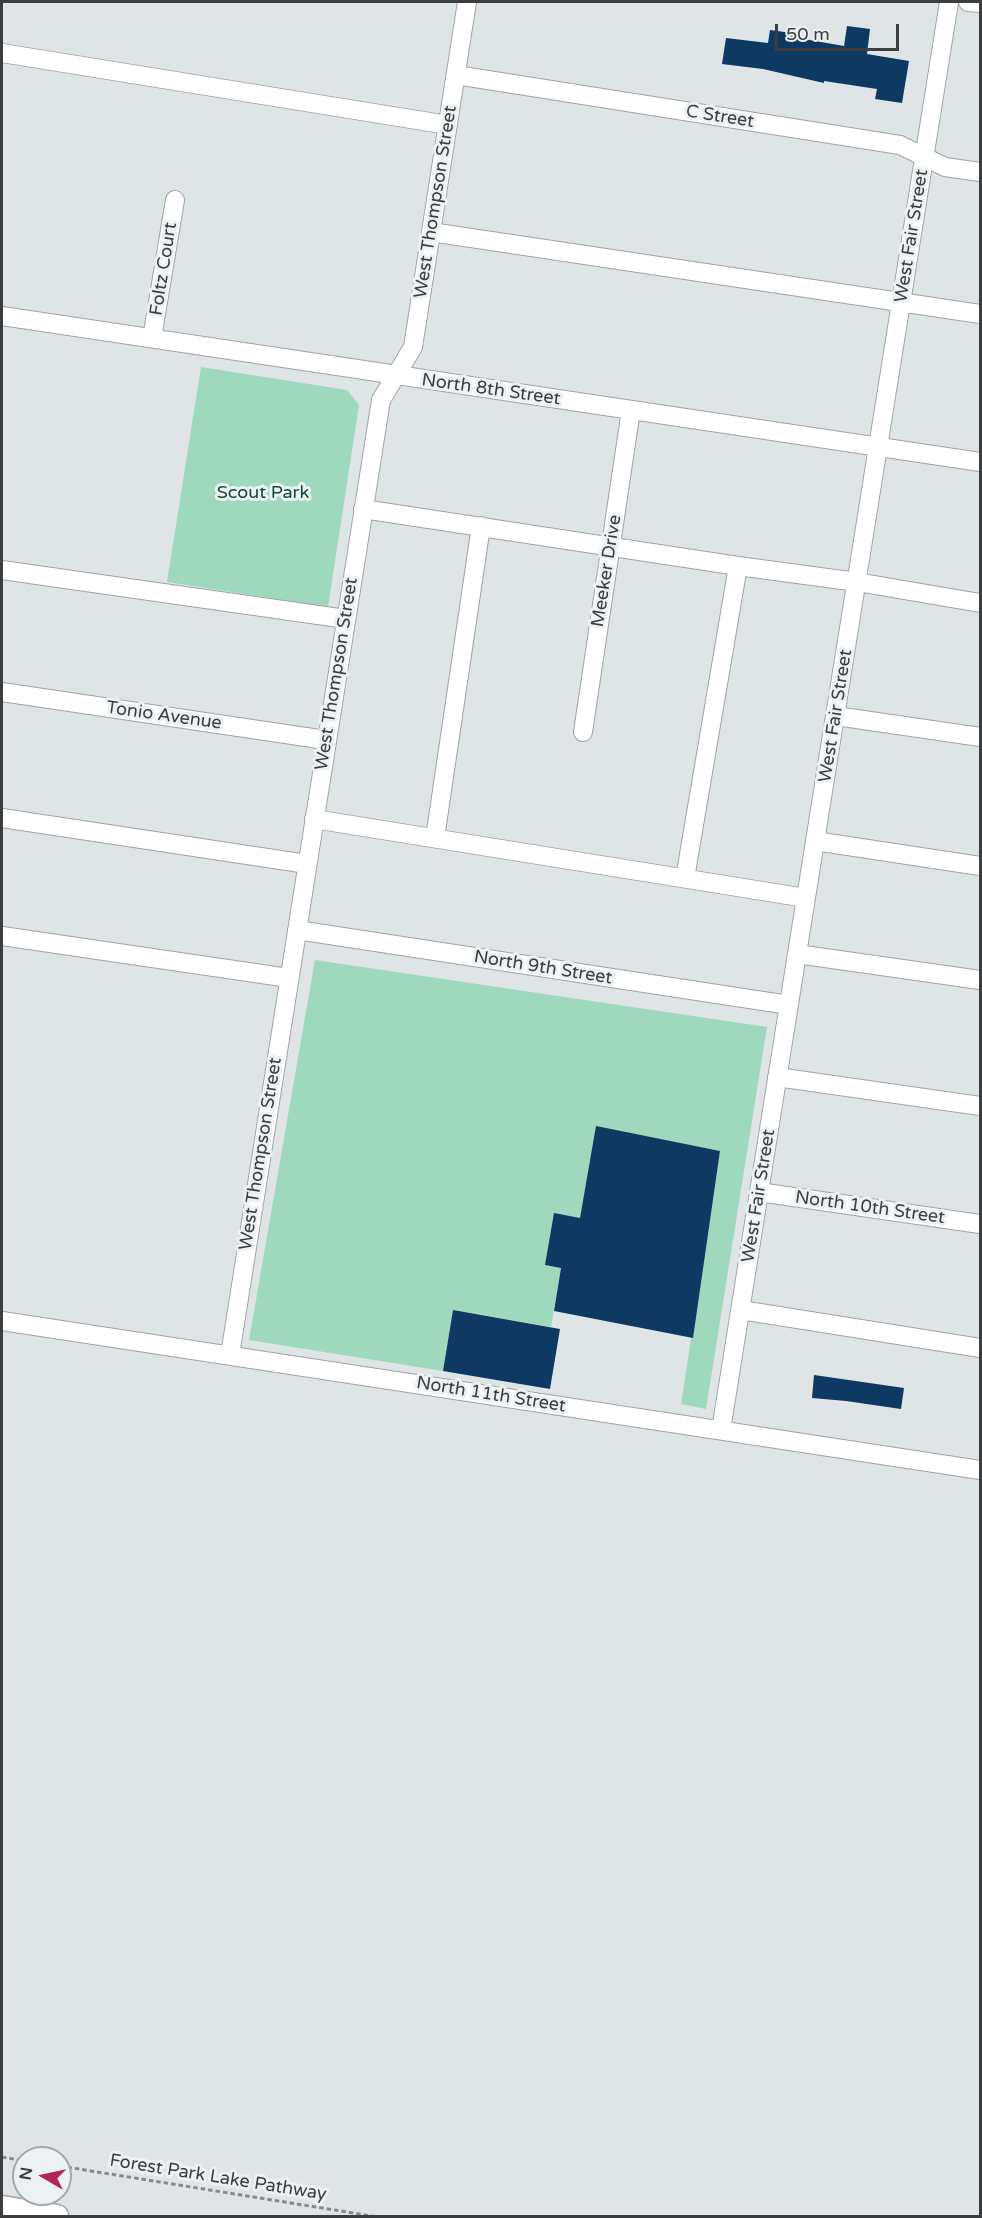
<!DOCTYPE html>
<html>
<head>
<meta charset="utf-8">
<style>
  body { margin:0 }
  #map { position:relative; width:982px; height:2218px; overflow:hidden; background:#dfe4e6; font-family:"Varela Round",sans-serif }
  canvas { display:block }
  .frame { position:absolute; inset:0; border:3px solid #3b3d3e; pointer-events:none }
  .north { position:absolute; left:12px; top:2146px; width:60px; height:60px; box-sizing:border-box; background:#ecf1f3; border:2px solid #a5a9ab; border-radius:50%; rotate:279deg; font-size:16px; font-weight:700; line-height:24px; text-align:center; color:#3b3d3e }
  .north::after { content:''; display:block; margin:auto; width:21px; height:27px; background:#b32558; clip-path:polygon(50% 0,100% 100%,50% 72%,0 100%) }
  .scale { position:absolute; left:775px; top:24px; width:124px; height:27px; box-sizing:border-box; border:3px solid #3b3d3e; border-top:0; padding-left:8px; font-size:18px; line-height:21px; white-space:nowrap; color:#3b3d3e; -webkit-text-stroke:4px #ecf1f3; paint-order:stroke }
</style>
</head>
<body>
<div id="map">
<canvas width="982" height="2218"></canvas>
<div class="frame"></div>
<div class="north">N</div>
<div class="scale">50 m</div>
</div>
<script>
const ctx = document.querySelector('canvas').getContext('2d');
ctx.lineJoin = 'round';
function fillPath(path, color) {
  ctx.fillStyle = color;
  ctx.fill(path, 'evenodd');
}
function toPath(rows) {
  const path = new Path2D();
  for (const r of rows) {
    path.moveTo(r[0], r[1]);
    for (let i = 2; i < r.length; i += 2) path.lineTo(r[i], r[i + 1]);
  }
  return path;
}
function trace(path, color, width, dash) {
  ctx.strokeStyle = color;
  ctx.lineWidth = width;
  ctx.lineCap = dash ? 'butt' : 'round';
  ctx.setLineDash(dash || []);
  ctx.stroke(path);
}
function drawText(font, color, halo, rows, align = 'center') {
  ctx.font = font + ' "Varela Round",sans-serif';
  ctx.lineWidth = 6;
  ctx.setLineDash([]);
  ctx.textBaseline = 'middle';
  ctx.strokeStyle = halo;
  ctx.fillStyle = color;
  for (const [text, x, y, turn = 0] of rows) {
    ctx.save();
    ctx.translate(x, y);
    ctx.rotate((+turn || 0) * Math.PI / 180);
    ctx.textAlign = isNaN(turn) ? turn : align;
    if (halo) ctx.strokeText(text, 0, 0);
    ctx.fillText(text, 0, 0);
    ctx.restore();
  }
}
const green = toPath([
  [201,367,347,390,359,405,328,607,167,582],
  [315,960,767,1027,706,1409,681,1404,720,1151,597,1127,580,1218,545,1265,561,1268,551,1327,453,1310,443,1371,249,1340]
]);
const building = toPath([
  [847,26,870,29,867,54,909,61,902,103,875,99,877,89,824,81,824,83,763,69,722,64,726,38,768,43,770,30,799,34,798,38,844,46],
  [596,1126,720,1151,693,1338,554,1311,561,1268,545,1265,554,1213,580,1218],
  [453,1310,560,1329,550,1389,443,1371],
  [814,1375,904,1388,901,1409,846,1401,812,1398]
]);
const path = toPath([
  [2,2157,24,2161],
  [60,2166,372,2216]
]);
const minor = toPath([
  [968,2,980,3],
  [2,53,448,125],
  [456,75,900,145,945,167,980,172],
  [431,232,980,314],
  [2,316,980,462],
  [152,338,175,200],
  [363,509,738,566,857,582,980,603],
  [2,570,346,619],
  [2,692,326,740],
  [836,716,980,737],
  [583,732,631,410],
  [2,818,307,864],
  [314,819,806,898],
  [435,838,481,526],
  [815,841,980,866],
  [685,878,738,566],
  [297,930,789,1005],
  [2,936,289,978],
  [797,954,980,980],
  [777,1077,980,1106],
  [759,1192,980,1224],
  [741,1310,980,1348],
  [2,1321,980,1470],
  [230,1355,381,400,413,347,467,2],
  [721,1430,949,2]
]);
const major = toPath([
  [2,2207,57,2216]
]);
const streetNames = [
  ["C Street",720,117,9],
  ["West Thompson Street",436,202,-81],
  ["West Fair Street",912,236,-81],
  ["Foltz Court",164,269,-81],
  ["North 8th Street",491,390,8],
  ["Meeker Drive",607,571,-81],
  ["West Thompson Street",337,674,-81],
  ["Tonio Avenue",164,716,8],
  ["West Fair Street",836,716,-81],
  ["North 9th Street",543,968,9],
  ["West Thompson Street",261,1154,-81],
  ["West Fair Street",759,1196,-81],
  ["North 10th Street",870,1208,8],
  ["North 11th Street",491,1395,9],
  ["Forest Park Lake Pathway",218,2178,9]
];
const parkNames = [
  ["Scout Park",263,493]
];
fillPath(green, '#9ed8bd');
fillPath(building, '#0d3962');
trace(minor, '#9ea3a4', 20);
trace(major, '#9ea3a4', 25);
trace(path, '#868a8b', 3, [4.5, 3]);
trace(minor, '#fff', 18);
trace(major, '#fff', 22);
drawText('18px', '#3b3d3e', '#ecf1f3', streetNames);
drawText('18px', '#0e4934', '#ecf1f3', parkNames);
</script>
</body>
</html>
